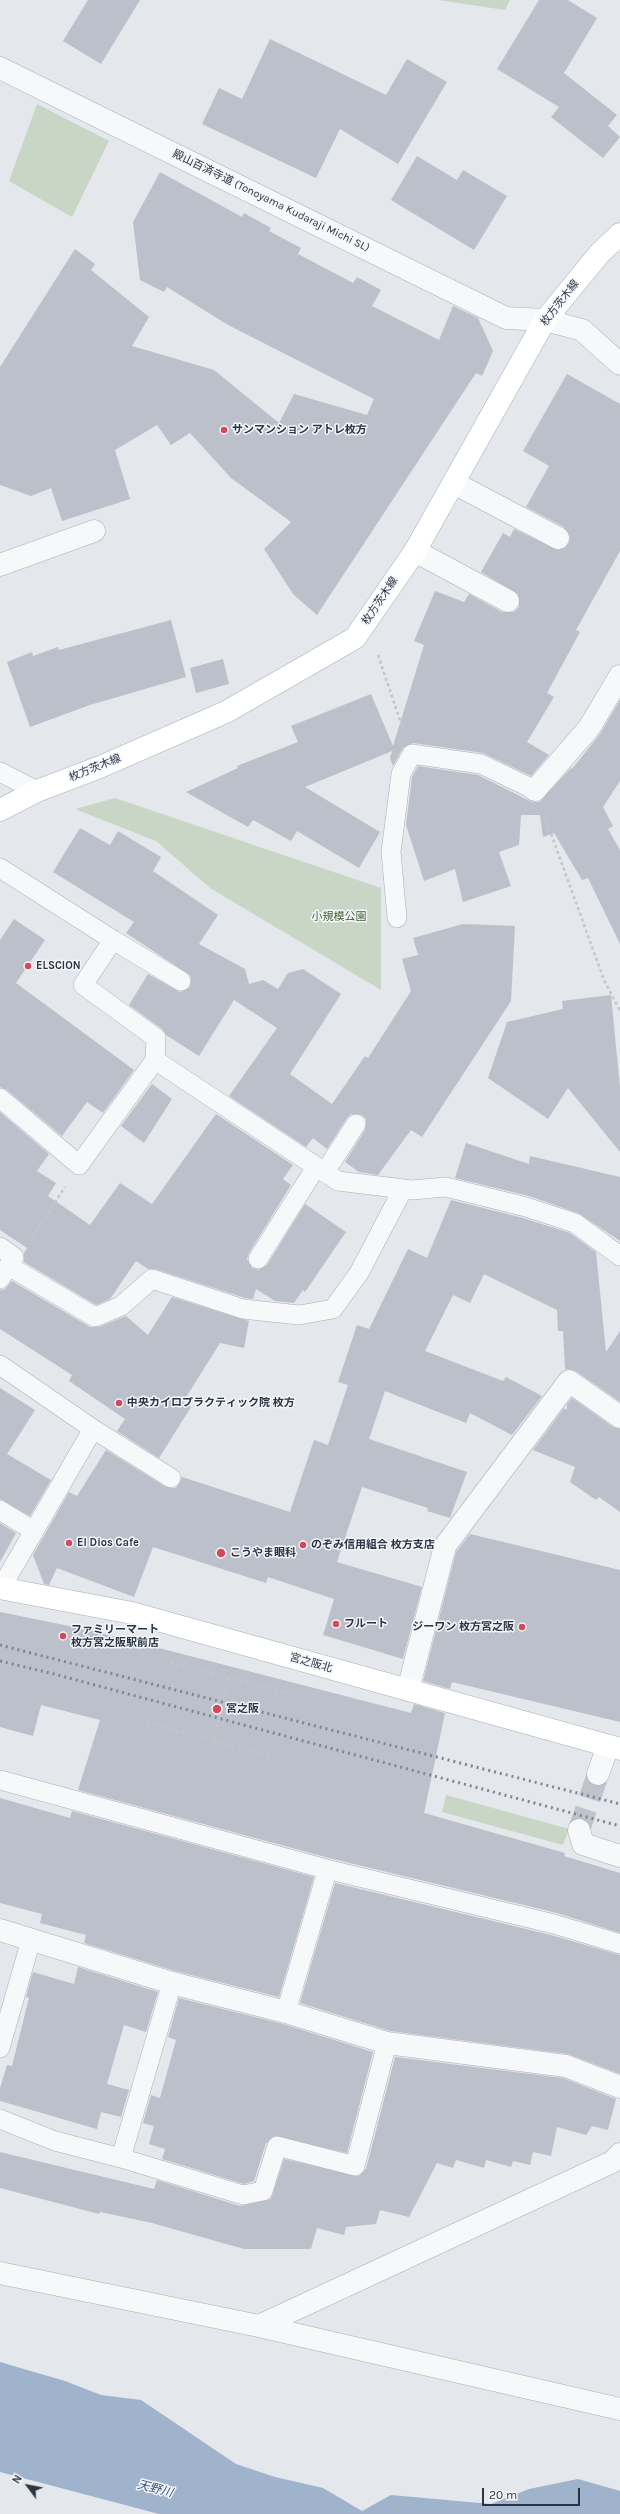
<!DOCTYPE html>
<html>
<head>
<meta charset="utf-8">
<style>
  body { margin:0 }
  #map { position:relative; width:620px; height:2514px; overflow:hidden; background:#e4e7ec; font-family:Karla,sans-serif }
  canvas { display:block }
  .north { position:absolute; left:8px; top:2466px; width:40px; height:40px; -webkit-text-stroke:3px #f4f6f9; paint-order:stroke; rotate:302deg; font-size:11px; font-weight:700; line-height:16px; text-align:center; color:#2b3445 }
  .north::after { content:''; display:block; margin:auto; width:14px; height:18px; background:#2b3445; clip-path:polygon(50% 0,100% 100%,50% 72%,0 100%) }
  .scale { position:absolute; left:482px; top:2488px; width:98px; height:18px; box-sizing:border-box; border:2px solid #2b3445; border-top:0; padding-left:5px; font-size:12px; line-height:14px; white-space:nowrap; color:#2b3445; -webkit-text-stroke:3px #f4f6f9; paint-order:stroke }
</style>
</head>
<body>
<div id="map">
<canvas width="620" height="2514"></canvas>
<div class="north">N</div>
<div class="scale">20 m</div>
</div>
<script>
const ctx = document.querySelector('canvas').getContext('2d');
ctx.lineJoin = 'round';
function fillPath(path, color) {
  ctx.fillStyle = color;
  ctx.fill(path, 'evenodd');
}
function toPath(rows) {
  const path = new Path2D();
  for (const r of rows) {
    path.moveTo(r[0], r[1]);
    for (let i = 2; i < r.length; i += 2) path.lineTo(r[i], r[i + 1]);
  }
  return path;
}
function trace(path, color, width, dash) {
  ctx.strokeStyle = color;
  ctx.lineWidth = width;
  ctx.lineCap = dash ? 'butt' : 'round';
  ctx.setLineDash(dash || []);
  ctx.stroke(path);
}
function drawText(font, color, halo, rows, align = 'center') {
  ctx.font = font + ' Karla,"Noto Sans JP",sans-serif';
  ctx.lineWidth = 3;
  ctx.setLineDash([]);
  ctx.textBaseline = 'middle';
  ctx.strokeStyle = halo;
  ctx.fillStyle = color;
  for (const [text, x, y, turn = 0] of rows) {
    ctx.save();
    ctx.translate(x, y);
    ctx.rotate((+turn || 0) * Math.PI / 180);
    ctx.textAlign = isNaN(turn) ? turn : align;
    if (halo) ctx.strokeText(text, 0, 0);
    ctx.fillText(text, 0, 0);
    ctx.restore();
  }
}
const green = toPath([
  [438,0,510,0,505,10],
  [37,104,109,141,72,217,9,181],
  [115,798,381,888,381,990,210,888,156,841,75,809],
  [446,1795,569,1829,563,1845,442,1812]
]);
const water = toPath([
  [0,2362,65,2381,101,2395,141,2400,236,2464,275,2477,323,2488,362,2511,391,2495,491,2504,529,2489,578,2479,620,2491,620,2514,159,2514,0,2472]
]);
const building = toPath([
  [88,0,140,0,101,64,63,41],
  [539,0,568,0,597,18,564,73,617,115,608,126,620,137,603,158,551,117,559,107,497,69],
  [270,39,386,95,407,59,447,82,398,164,340,129,316,178,202,124,219,88,242,99],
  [417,156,457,180,463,170,507,196,474,250,391,200],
  [160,172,242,217,244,213,271,228,269,231,301,248,298,254,353,283,357,277,381,290,372,306,439,340,453,306,478,318,493,351,482,376,476,373,317,615,293,594,264,549,291,522,231,478,190,433,171,445,157,425,115,450,130,499,62,521,51,488,31,496,0,485,0,367,75,249,95,264,91,270,149,317,132,346,214,370,279,423,294,394,367,415,374,399,228,325,167,287,164,292,140,280,133,222],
  [567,374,620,404,620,551,576,630,580,632,547,693,554,697,527,742,549,755,531,776,483,753,413,743,403,748,393,766,390,758,392,751,305,787,380,832,359,868,297,831,291,841,253,820,248,827,186,792,238,768,237,766,298,742,291,726,371,694,393,746,424,645,414,641,435,591,464,602,469,594,502,612,514,612,519,607,518,594,481,572,503,533,510,537,514,529,558,550,565,548,569,543,570,537,564,527,526,507,549,466,523,451],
  [171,620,186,677,90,705,30,727,7,662,32,652,33,656,58,647,59,650],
  [223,659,229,684,196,693,190,668],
  [620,700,620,781,603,807,613,826,608,829,620,850,620,944,588,878,582,880,554,833,543,837,540,815,521,815,519,845,499,852,511,886,463,902,455,869,424,881,406,825,412,777,418,766,478,775,532,802,539,802,571,768,572,769,600,734],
  [80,828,110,845,118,831,161,857,153,871,218,915,199,944,245,969,249,984,263,980,278,989,288,973,303,969,341,994,290,1074,332,1104,365,1056,368,1058,411,991,402,959,418,955,413,938,463,924,515,926,511,1001,422,1137,411,1130,378,1175,359,1172,345,1162,365,1130,366,1119,362,1115,351,1114,347,1118,327,1149,313,1138,306,1147,229,1096,277,1028,234,1000,199,1056,166,1035,162,1029,129,1005,148,974,180,992,190,987,191,976,126,933,134,922,53,872],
  [14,919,45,940,16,983,134,1070,103,1113,87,1102,62,1136,7,1090,0,1087,0,940],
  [611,995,620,1088,620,1152,568,1088,548,1119,488,1078,507,1022,563,1009,562,1001],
  [152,1084,172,1099,144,1143,121,1126],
  [0,1112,49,1154,37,1171,56,1183,48,1196,90,1225,120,1183,152,1204,216,1114,293,1165,283,1179,291,1185,249,1253,247,1259,252,1268,258,1270,267,1265,305,1204,346,1232,305,1292,303,1290,294,1303,275,1301,256,1289,253,1299,245,1298,155,1269,148,1269,136,1261,110,1299,96,1305,24,1262,24,1253,27,1248,0,1230],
  [466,1143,529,1164,530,1156,620,1177,620,1241,578,1213,529,1196,455,1178],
  [451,1200,523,1218,570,1233,596,1252,606,1352,620,1331,620,1402,576,1371,565,1369,563,1331,558,1331,557,1310,484,1274,470,1303,453,1295,425,1351,503,1381,506,1377,542,1396,512,1435,470,1413,466,1423,385,1391,369,1439,467,1472,450,1518,427,1511,428,1508,362,1487,337,1562,422,1587,403,1659,323,1635,334,1599,268,1577,266,1583,153,1547,134,1597,57,1568,49,1585,44,1584,33,1555,69,1492,77,1496,106,1450,166,1487,176,1488,182,1477,290,1512,314,1440,328,1445,348,1385,338,1382,357,1325,369,1329,408,1249,427,1258],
  [12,1281,90,1327,99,1327,126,1316,148,1335,172,1297,249,1321,244,1348,220,1343,183,1402,191,1407,159,1458,117,1431,125,1419,69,1381,72,1375,0,1329,0,1290,5,1289],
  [0,1388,35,1410,7,1454,51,1480,30,1516,0,1499],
  [572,1398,613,1427,620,1429,620,1512,599,1497,596,1500,570,1482,575,1467,533,1450,564,1408,567,1410,567,1404],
  [0,1523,16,1533,0,1562],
  [470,1534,620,1570,620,1722,452,1682,450,1689,423,1681,456,1552],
  [0,1612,89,1630,411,1713,414,1704,445,1713,424,1813,565,1853,564,1856,620,1873,620,1933,557,1913,329,1858,78,1790,100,1720,41,1705,33,1736,0,1727],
  [0,1798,70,1818,72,1811,314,1877,279,1997,175,1971,84,1943,86,1935,40,1923,42,1914,0,1903],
  [335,1883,551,1935,620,1955,620,2074,568,2054,390,2031,300,2003],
  [78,1967,158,1992,146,2032,124,2025,107,2084,129,2090,121,2117,101,2112,97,2129,0,2101,0,2088,7,2065,12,2066,29,1998,26,1997,33,1972,74,1984],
  [179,1998,283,2024,373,2052,347,2153,274,2136,266,2143,254,2181,244,2184,162,2159,165,2149,149,2144,154,2126,143,2123,151,2095,160,2098,176,2040,168,2037],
  [395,2057,563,2078,616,2099,608,2130,592,2126,586,2135,557,2127,551,2156,533,2152,530,2165,513,2161,511,2167,486,2160,484,2168,456,2160,453,2168,437,2163,409,2217,380,2210,376,2224,346,2227,344,2235,317,2228,311,2249,244,2249,152,2223,100,2212,99,2214,0,2188,0,2152,154,2189,157,2180,240,2206,271,2199,284,2159,358,2176,366,2169]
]);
const streetTunnel = toPath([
  [579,1830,598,1774]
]);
const path = toPath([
  [378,655,403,729],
  [545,817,604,980,620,1011],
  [32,1238,65,1187],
  [228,1677,287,1693],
  [141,1720,214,1741,228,1677,156,1659],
  [214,1741,273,1757]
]);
const lane = toPath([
  [0,772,37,791],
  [0,868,113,940,83,985,156,1038,155,1060],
  [397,918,391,852,401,774,412,754,481,764,535,790],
  [113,940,181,981],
  [0,1098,79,1165,155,1060,338,1181,412,1190,446,1187,526,1207,575,1223,620,1256],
  [325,1172,356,1124],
  [0,1247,14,1257,0,1279],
  [258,1259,316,1167],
  [9,1266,95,1317,121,1306,152,1279,243,1309,299,1315,333,1309,359,1273,403,1189],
  [0,1365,93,1429,171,1478],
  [0,1510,34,1531],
  [1,1588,93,1429],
  [0,1780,326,1869,554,1924,620,1944],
  [286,2012,325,1878,326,1869],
  [0,2048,31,1940],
  [0,2119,55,2141,121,2158,243,2195,263,2191,277,2146,355,2166,387,2043],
  [121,2158,172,1983]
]);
const street = toPath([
  [0,68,506,318,545,320,582,330,620,364],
  [454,483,558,538],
  [415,551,508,601],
  [0,565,94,531],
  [535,790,589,728,620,676],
  [408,1690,445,1546,569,1381,620,1417],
  [598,1774,608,1746],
  [579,1830,583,1844,620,1856],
  [0,1930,172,1983,286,2012,387,2043,566,2066,620,2087],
  [0,2273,259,2326,620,2409],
  [259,2326,612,2162,620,2154]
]);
const secondary = toPath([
  [0,810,37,791,100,767,226,712,355,638,415,551,545,320,600,253,620,234],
  [0,1588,132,1613,620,1749]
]);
const rail = toPath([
  [0,1645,620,1804],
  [0,1661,54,1674,620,1826]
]);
const markers = [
  [224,430,4,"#d1495b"],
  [28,966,4,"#d1495b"],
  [119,1403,4,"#d1495b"],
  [69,1543,4,"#d1495b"],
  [303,1545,4,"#d1495b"],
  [221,1553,5,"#d1495b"],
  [336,1624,4,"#d1495b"],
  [522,1627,4,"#d1495b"],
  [63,1636,4,"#d1495b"],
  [217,1709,5,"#d1495b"]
];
const streetNames = [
  ["殿山百済寺道 (Tonoyama Kudaraji Michi SL)",271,201,26],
  ["枚方茨木線",560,303,-52],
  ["枚方茨木線",380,601,-56],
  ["枚方茨木線",95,768,-22],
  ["宮之阪北",311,1663,16]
];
const poiNames = [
  ["サンマンション アトレ枚方",232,430],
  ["ELSCION",36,966],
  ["中央カイロプラクティック院 枚方",127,1403],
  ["El Dios Cafe",77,1543],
  ["のぞみ信用組合 枚方支店",311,1545],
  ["こうやま眼科",230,1553],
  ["フルート",344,1624],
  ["ジーワン 枚方宮之阪",514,1627,"right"],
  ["ファミリーマート",71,1630],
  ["枚方宮之阪駅前店",71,1643],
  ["宮之阪",226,1709]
];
const parkNames = [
  ["小規模公園",339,917]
];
const waterNames = [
  ["天野川",155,2489,15]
];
fillPath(green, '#c9d6c5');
fillPath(water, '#9fb4cc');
fillPath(building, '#bbc0ca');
trace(streetTunnel, '#bfc3cb', 22, [22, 11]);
trace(lane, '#a9aeb7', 20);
trace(street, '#a9aeb7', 23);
trace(secondary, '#a9aeb7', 23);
trace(path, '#c2c5cb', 2.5, [3, 3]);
trace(lane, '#f7f8fa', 19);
trace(street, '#f7f8fa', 22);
trace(secondary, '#fff', 22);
trace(rail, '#7d8696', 3, [2, 4]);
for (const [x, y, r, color] of markers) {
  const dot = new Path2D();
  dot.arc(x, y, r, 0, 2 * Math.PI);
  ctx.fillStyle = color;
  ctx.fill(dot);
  trace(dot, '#f4f6f9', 1.5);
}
drawText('11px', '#2b3445', '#f4f6f9', streetNames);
drawText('bold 11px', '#2b3445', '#f4f6f9', poiNames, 'left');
drawText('11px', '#3f6138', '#f4f6f9', parkNames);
drawText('italic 12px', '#34527a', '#f4f6f9', waterNames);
</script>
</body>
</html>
